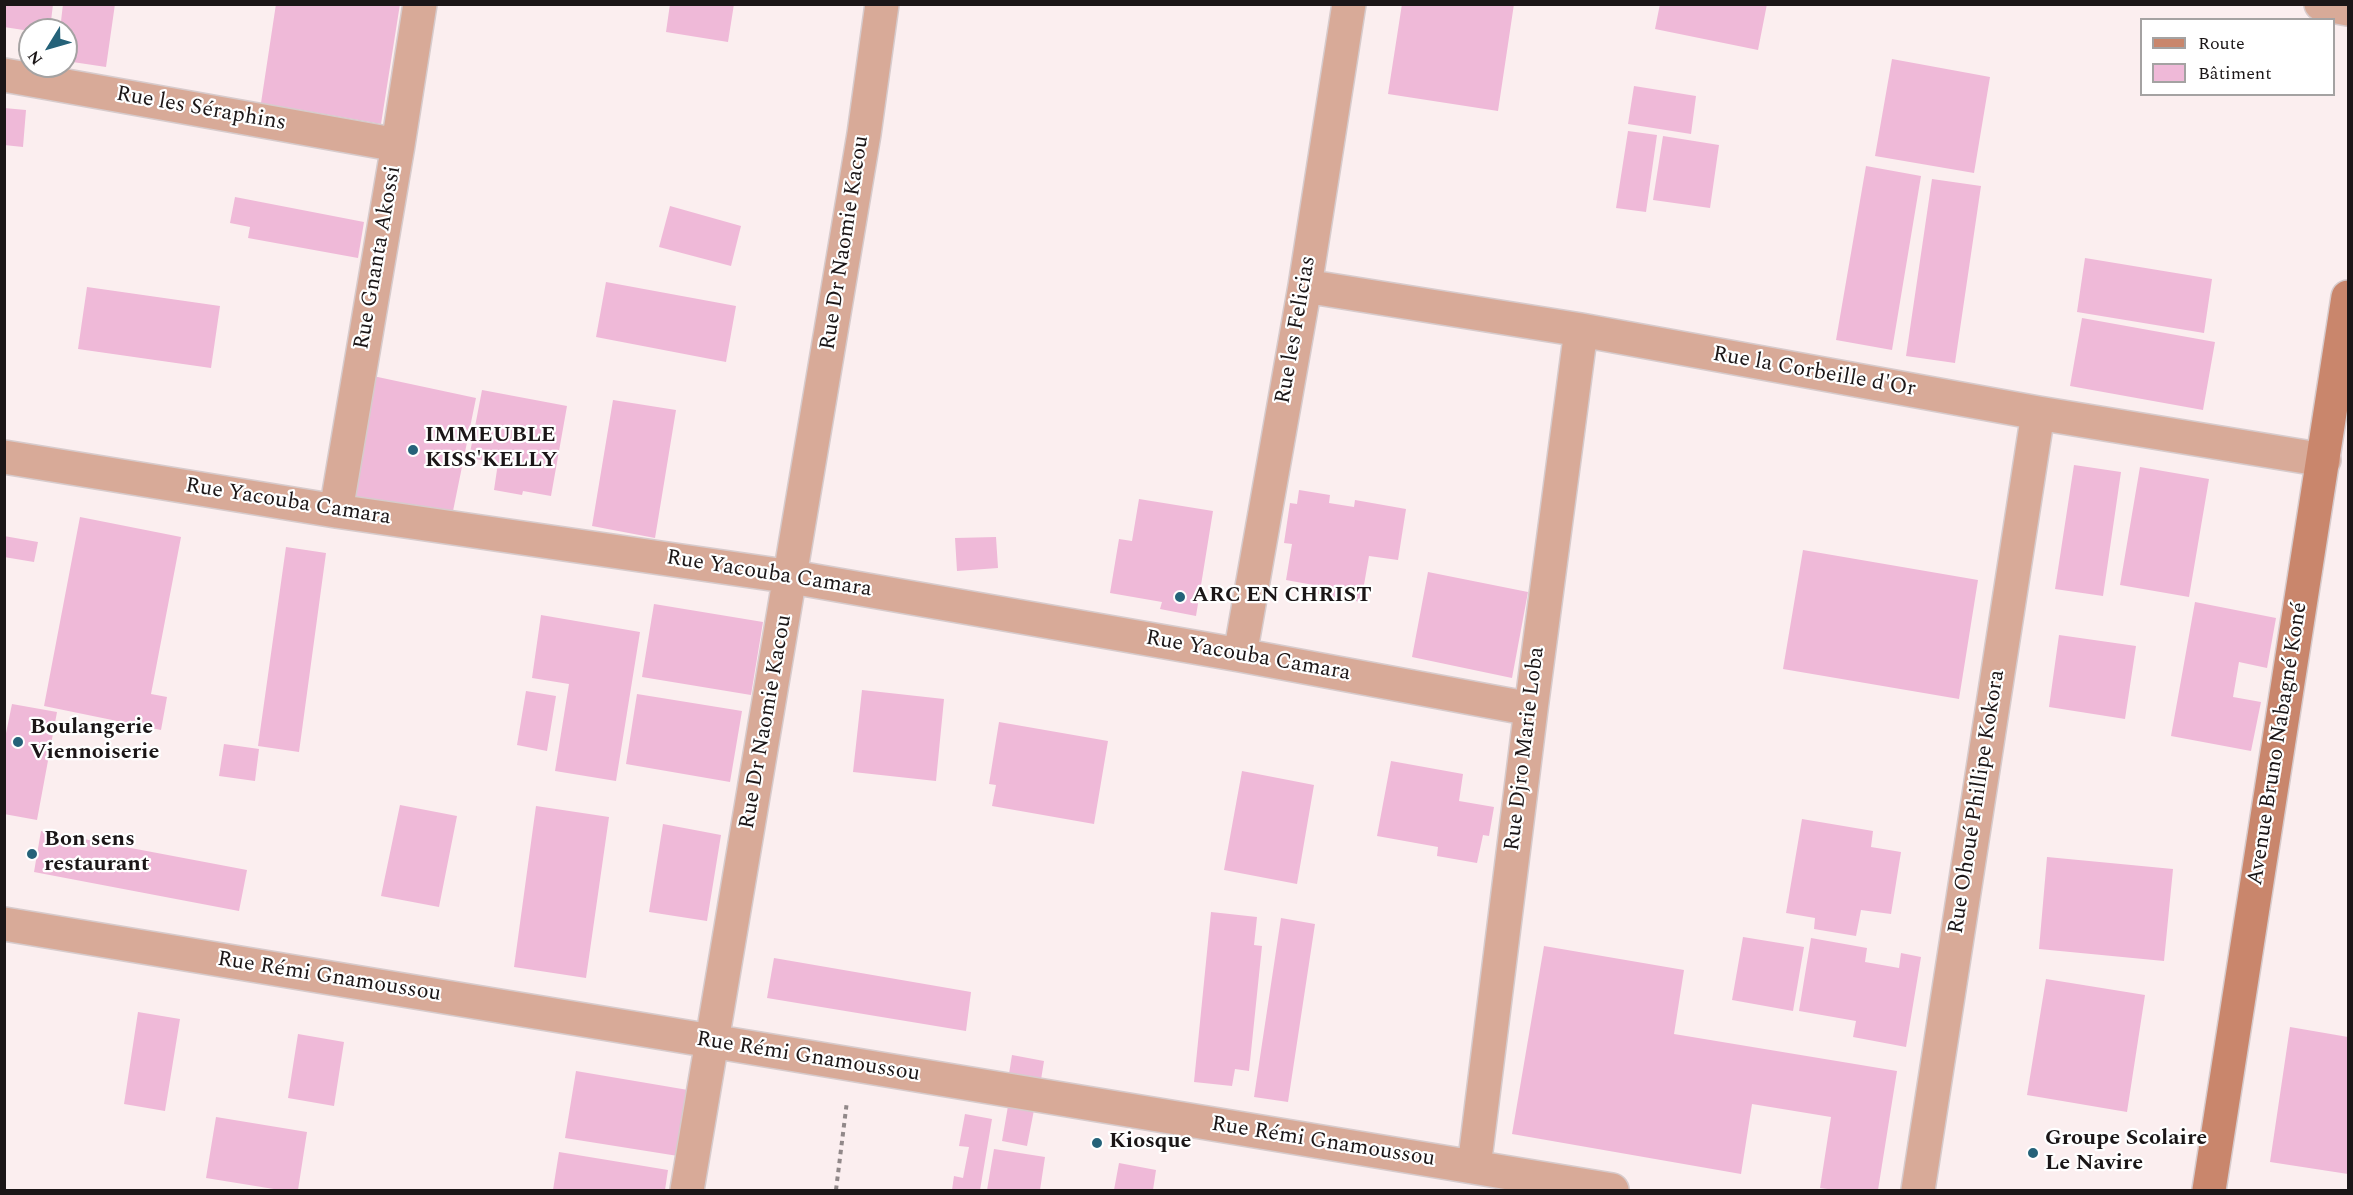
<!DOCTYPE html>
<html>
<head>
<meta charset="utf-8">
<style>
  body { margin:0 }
  #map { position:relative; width:2353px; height:1195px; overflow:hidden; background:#fbeeef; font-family:Spectral,serif }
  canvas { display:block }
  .frame { position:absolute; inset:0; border:6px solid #1b1617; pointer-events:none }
  .legend { position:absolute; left:2140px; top:18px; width:195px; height:78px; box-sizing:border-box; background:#fff; border:2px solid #a4a2a2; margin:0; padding:8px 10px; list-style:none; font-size:18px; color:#1b1617 }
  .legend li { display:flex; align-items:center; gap:12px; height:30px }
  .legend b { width:30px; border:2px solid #a4a2a2 }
  .north { position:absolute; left:18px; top:18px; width:60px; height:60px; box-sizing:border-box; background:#fff; border:2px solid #a4a2a2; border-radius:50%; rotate:233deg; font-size:16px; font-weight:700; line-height:24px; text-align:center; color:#1b1617 }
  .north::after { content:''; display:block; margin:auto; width:21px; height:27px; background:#256279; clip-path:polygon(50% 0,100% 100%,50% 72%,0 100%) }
</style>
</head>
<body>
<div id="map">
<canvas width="2353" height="1195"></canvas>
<div class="frame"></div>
<ul class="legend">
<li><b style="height:8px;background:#c9866c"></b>Route</li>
<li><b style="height:16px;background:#efb9d8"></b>Bâtiment</li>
</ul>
<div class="north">N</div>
</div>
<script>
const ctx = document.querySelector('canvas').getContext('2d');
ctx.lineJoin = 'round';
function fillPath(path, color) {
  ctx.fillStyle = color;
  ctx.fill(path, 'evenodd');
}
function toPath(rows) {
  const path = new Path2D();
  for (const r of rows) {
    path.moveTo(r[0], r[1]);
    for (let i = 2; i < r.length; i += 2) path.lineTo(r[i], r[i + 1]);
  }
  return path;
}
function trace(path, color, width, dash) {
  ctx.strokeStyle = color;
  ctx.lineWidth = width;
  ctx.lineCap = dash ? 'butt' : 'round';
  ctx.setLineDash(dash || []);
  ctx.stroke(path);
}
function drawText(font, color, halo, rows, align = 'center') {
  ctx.font = font + ' Spectral,serif';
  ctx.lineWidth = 4.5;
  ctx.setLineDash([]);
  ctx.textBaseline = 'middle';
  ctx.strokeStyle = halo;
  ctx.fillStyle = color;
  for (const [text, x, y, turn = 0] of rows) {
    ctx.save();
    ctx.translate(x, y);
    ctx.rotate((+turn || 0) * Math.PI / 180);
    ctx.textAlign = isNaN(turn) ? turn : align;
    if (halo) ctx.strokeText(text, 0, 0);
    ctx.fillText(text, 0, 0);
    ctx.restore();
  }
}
const building = toPath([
  [4,4,53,4,50,30,30,31,4,27],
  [63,4,115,4,106,67,66,61,66,30,60,30],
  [276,4,400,4,381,124,261,103],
  [670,4,734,4,728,42,666,32],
  [1402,4,1514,4,1498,111,1388,94],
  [1660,4,1767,4,1758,50,1655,29],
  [1892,59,1990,77,1974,173,1875,156],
  [1634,86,1696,96,1691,134,1628,124],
  [4,108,26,110,23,147,4,145],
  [1628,131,1657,135,1646,212,1616,208],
  [1663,136,1719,145,1710,208,1653,200],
  [1866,166,1921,176,1892,350,1836,340],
  [1932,179,1981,186,1955,363,1906,356],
  [235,197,364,222,358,258,248,238,250,227,230,223],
  [670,206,741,226,731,266,659,247],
  [2085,258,2212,279,2204,333,2077,312],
  [606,282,736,306,726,362,596,337],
  [87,287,220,306,211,368,78,349],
  [2082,318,2215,342,2203,410,2070,386],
  [373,376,476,398,453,511,350,502],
  [482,390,567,406,551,496,523,491,522,495,494,490,498,463,469,458],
  [613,400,676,410,655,538,592,526],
  [2074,465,2121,472,2103,596,2055,589],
  [2140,467,2209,479,2189,597,2120,585],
  [1299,490,1330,495,1329,503,1354,507,1355,500,1406,509,1398,560,1369,556,1361,602,1318,594,1319,586,1286,580,1292,544,1284,543,1290,503,1297,504],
  [1139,499,1213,511,1196,616,1160,609,1162,602,1110,593,1119,539,1132,541],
  [80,517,181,537,151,694,167,697,161,730,44,706],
  [4,536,38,542,34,562,4,557],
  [996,537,998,568,957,571,955,538],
  [286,547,326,553,299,752,258,746],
  [1803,550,1978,580,1959,699,1783,669],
  [1428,572,1528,592,1512,678,1412,657],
  [2195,602,2276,618,2267,668,2239,662,2233,697,2261,702,2251,751,2171,736],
  [654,604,763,622,751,695,642,677],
  [541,615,640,632,616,781,555,771,569,684,532,678],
  [2059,635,2136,646,2125,719,2049,707],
  [862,690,944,699,936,781,853,772],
  [526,691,556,696,547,751,517,745],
  [637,694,742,711,730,782,626,764],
  [12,704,57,712,37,820,4,814,4,743],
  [999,722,1108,741,1094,824,992,806,996,785,989,784],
  [224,744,259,749,255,781,219,776],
  [1391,761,1463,774,1459,801,1494,807,1489,836,1483,835,1477,863,1437,856,1438,847,1377,836],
  [1242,771,1314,785,1297,884,1224,870],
  [400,805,457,816,439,907,381,896],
  [536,806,609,817,586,978,514,967],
  [1802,819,1873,831,1871,847,1901,852,1891,914,1861,910,1856,936,1814,929,1815,918,1786,913],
  [663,824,721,835,707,921,649,912],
  [41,831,247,870,239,911,34,872],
  [2047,857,2173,869,2164,961,2039,949],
  [1211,912,1257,917,1254,945,1262,946,1249,1071,1235,1069,1232,1086,1194,1082],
  [1281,918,1315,924,1288,1102,1254,1097],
  [1743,937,1804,947,1793,1011,1732,1000],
  [1811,938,1867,948,1865,962,1899,968,1901,953,1921,957,1906,1047,1853,1037,1856,1021,1799,1011],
  [1544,946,1684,970,1674,1034,1897,1071,1878,1190,1835,1190,1820,1188,1831,1117,1752,1104,1741,1174,1512,1134],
  [774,958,971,992,966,1031,767,998],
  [2046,979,2145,995,2127,1112,2027,1095],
  [138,1012,180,1019,165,1111,124,1104],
  [2290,1027,2348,1037,2348,1174,2270,1162],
  [298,1034,344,1042,334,1106,288,1098],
  [1012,1055,1044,1061,1040,1086,1008,1080],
  [576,1071,688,1090,678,1156,565,1138],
  [1008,1106,1034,1110,1027,1146,1002,1141],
  [965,1114,992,1119,980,1190,952,1190,954,1176,963,1178,969,1147,959,1146],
  [216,1117,307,1132,298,1190,280,1190,206,1178],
  [994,1149,1045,1157,1040,1190,987,1190],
  [559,1152,668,1170,665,1190,553,1190],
  [1119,1163,1156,1170,1153,1190,1114,1190]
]);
const path = toPath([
  [836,1190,847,1101]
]);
const street = toPath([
  [2321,4,2348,9],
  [4,75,398,145],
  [1305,286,1581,330,2038,413,2324,460],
  [4,457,336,511,792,577,1240,655,1531,709],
  [336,511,398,145,420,4],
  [1240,655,1305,286,1349,4],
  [4,924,1612,1190],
  [1474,1167,1531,709,1581,330],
  [687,1190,864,134,882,4],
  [1918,1190,2038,413]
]);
const secondary = toPath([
  [2209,1190,2348,297]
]);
const markers = [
  [413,450,6,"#256279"],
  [1180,597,6,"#256279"],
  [18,742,6,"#256279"],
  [32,854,6,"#256279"],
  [1097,1143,6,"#256279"],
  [2033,1153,6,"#256279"]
];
const streetNames = [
  ["Rue les Séraphins",201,110,10],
  ["Rue Dr Naomie Kacou",846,243,-81],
  ["Rue Gnanta Akossi",379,258,-80],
  ["Rue les Felicias",1297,330,-80],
  ["Rue la Corbeille d'Or",1814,373,10],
  ["Rue Yacouba Camara",288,503,9],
  ["Rue Yacouba Camara",769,575,9],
  ["Rue Yacouba Camara",1248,657,10],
  ["Rue Dr Naomie Kacou",767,722,-80],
  ["Avenue Bruno Nabagné Koné",2279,744,-81],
  ["Rue Djro Marie Loba",1526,749,-83],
  ["Rue Ohoué Phillipe Kokora",1978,802,-81],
  ["Rue Rémi Gnamoussou",329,978,9],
  ["Rue Rémi Gnamoussou",808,1058,9],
  ["Rue Rémi Gnamoussou",1323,1143,9]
];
const poiNames = [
  ["IMMEUBLE",425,437],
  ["KISS'KELLY",425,462],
  ["ARC EN CHRIST",1192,597],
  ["Boulangerie",30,729],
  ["Viennoiserie",30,754],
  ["Bon sens",44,841],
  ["restaurant",44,866],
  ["Groupe Scolaire",2045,1140],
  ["Le Navire",2045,1165],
  ["Kiosque",1109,1143]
];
fillPath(building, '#efb9d8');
trace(street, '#d7cbcc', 36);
trace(secondary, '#d7cbcc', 36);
trace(path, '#918889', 4, [4.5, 4.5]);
trace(street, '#d8aa98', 33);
trace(secondary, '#c9866c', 33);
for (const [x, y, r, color] of markers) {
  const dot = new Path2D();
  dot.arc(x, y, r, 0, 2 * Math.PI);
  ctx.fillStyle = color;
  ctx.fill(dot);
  trace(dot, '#fff', 2);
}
drawText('22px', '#1b1617', '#fff', streetNames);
drawText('bold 22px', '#1b1617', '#fff', poiNames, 'left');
</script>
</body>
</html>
